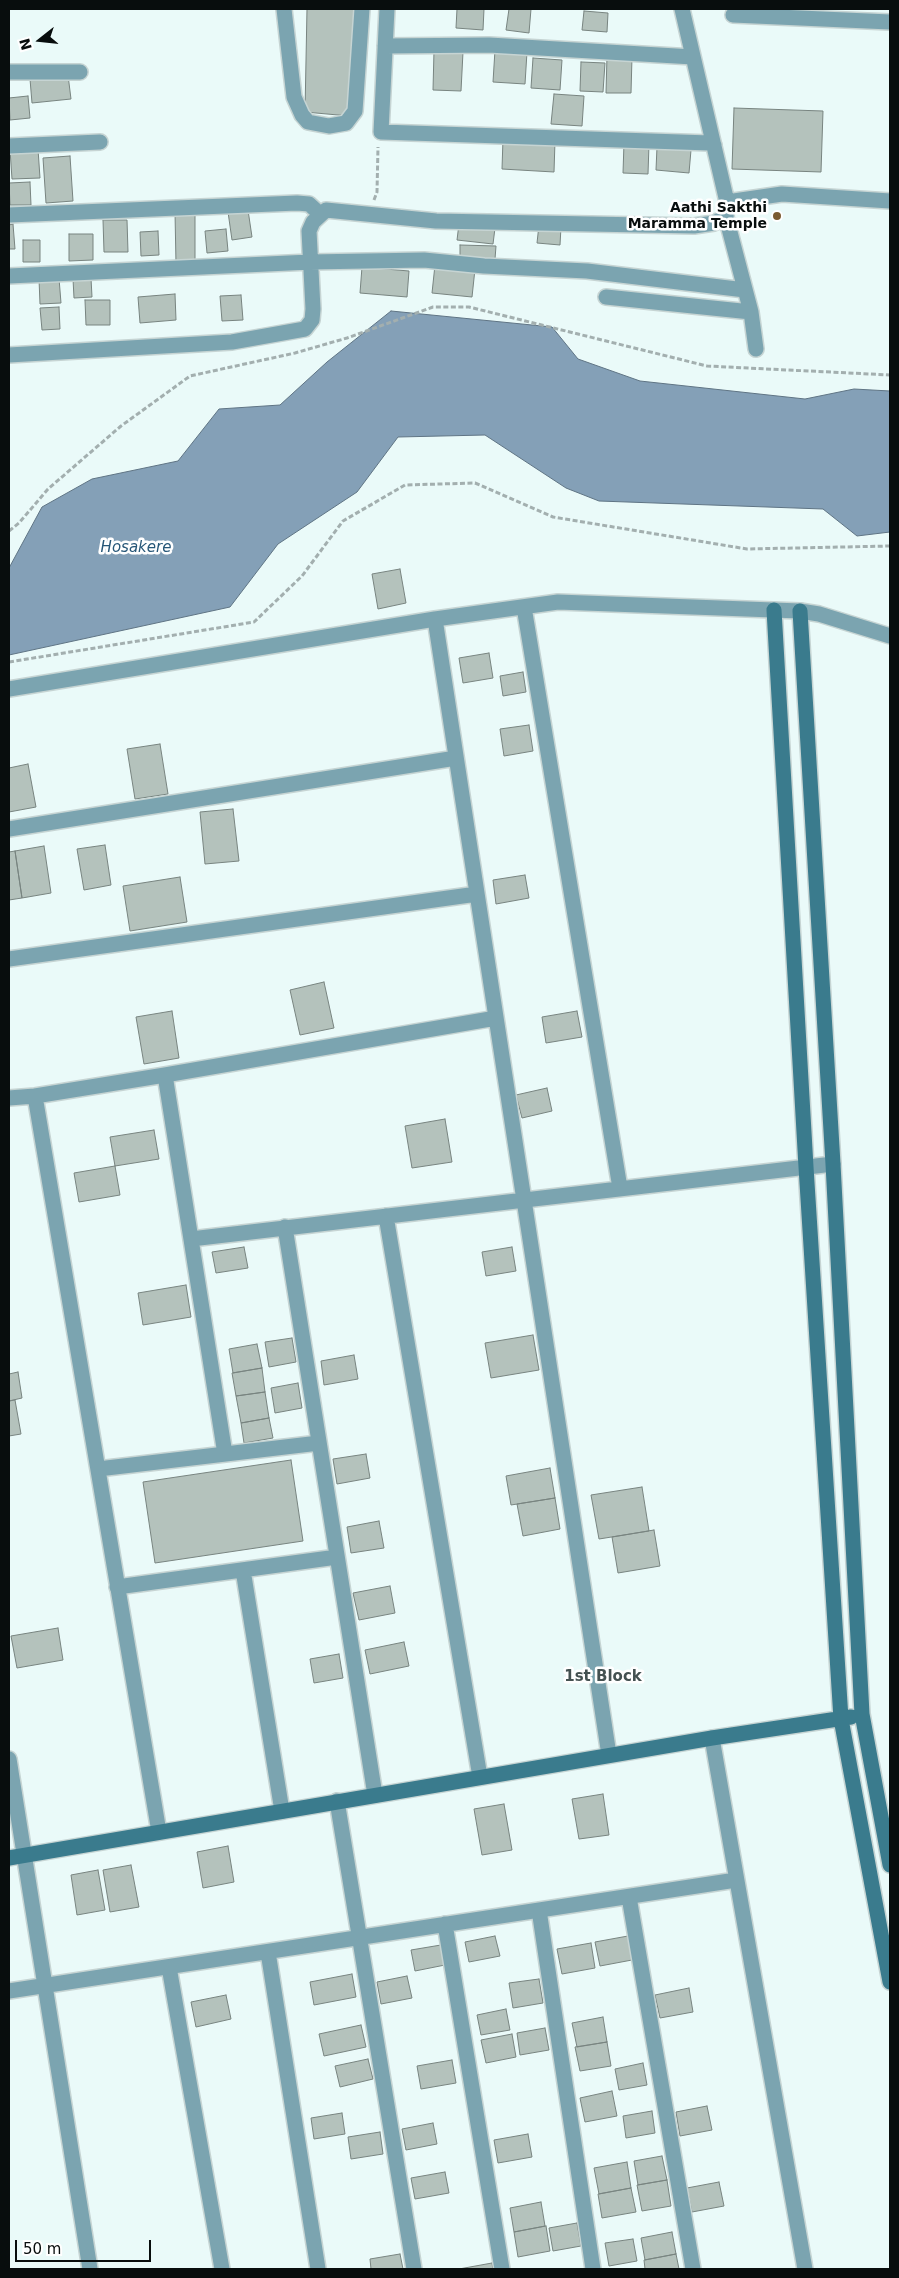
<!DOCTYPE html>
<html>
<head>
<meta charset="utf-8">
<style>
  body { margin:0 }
  #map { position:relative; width:899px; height:2278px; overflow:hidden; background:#eafaf9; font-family:"DejaVu Sans",sans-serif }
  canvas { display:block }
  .frame { position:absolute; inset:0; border:10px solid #080d0d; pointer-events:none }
  .north { position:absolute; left:15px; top:15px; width:50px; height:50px; -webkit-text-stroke:4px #fff; paint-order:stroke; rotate:254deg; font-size:14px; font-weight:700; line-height:20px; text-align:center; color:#080d0d }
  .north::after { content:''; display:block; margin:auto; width:18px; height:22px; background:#080d0d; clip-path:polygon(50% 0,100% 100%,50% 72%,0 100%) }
  .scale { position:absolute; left:15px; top:2240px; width:136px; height:22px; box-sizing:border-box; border:2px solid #080d0d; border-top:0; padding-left:6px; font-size:15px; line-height:18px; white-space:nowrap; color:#080d0d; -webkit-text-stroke:4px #fff; paint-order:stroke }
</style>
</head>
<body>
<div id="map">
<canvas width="899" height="2278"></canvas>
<div class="frame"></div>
<div class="north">N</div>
<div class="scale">50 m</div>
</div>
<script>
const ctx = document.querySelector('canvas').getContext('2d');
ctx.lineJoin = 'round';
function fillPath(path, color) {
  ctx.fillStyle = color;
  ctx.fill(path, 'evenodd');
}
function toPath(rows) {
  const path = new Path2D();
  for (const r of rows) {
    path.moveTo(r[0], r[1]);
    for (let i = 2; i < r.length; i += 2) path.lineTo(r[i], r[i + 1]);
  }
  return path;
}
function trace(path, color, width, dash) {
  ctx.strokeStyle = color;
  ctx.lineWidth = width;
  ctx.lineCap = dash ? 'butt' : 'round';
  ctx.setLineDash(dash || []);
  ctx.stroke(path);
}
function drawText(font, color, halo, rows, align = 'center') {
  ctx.font = font + ' "DejaVu Sans",sans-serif';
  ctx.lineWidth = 5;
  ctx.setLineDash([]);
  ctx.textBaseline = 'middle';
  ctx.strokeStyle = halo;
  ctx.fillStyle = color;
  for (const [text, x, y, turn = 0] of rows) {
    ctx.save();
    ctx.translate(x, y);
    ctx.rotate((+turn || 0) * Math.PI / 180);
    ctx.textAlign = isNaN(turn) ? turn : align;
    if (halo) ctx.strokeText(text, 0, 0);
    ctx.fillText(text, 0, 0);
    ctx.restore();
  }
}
const water = toPath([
  [391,311,552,327,578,359,640,381,805,399,854,389,890,391,890,532,857,536,823,509,599,501,566,488,485,435,398,437,357,492,278,544,230,607,9,655,9,568,42,507,92,479,178,461,219,409,280,405,327,362,391,311]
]);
const building = toPath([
  [307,9,354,9,349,116,305,112,307,9],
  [457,9,484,9,483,30,456,28,457,9],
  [509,9,531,9,529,33,506,30,509,9],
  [584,11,608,13,607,32,582,30,584,11],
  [495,50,527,52,525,84,493,82,495,50],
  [434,51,463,52,461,91,433,90,434,51],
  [607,56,632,57,631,93,606,93,607,56],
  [533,58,562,60,560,90,531,88,533,58],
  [581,62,605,63,603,92,580,91,581,62],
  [68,75,71,99,32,103,30,79,68,75],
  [554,94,584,96,582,126,551,124,554,94],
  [28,96,30,118,10,120,9,98,28,96],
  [734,108,823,111,821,172,732,169,734,108],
  [503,139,555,141,554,172,502,169,503,139],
  [624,143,649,144,648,174,623,173,624,143],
  [657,147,691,150,689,173,656,170,657,147],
  [38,149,40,178,12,179,10,150,38,149],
  [70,156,73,201,46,203,43,158,70,156],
  [30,182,31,205,10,205,9,183,30,182],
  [248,210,252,237,232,240,228,212,248,210],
  [175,212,195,212,195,264,176,264,175,212],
  [103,220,127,220,128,252,104,252,103,220],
  [13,224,15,249,9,249,9,225,13,224],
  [459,224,495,228,493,244,457,240,459,224],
  [539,225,561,227,560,245,537,243,539,225],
  [226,229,228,251,207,253,205,231,226,229],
  [158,231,159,255,141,256,140,232,158,231],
  [69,234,93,234,93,260,69,261,69,234],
  [23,240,40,240,40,262,23,262,23,240],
  [460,245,496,246,495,259,460,257,460,245],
  [435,265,475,269,472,297,432,293,435,265],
  [362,267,409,271,407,297,360,293,362,267],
  [59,278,61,303,40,304,39,279,59,278],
  [91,278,92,297,74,298,73,279,91,278],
  [175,294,176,320,140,323,138,297,175,294],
  [241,295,243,320,222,321,220,296,241,295],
  [85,300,110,300,110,325,86,325,85,300],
  [59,307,60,329,42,330,40,308,59,307],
  [400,569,406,603,378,609,372,574,400,569],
  [489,653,493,678,463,683,459,658,489,653],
  [523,672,526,692,503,696,500,676,523,672],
  [529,725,533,751,504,756,500,729,529,725],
  [160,744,168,794,135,799,127,749,160,744],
  [28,764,36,807,9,812,9,768,28,764],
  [233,809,239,861,205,864,200,812,233,809],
  [105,845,111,885,84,890,77,849,105,845],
  [44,846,51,893,22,898,15,851,44,846],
  [15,851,22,898,9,900,9,852,15,851],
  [525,875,529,898,496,904,493,880,525,875],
  [180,877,187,922,130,931,123,886,180,877],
  [324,982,334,1028,300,1035,290,990,324,982],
  [172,1011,179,1058,144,1064,136,1017,172,1011],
  [577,1011,582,1037,546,1043,542,1017,577,1011],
  [547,1088,552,1111,522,1118,516,1095,547,1088],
  [445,1119,452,1162,412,1168,405,1126,445,1119],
  [154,1130,159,1159,115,1166,110,1137,154,1130],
  [115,1166,120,1195,79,1202,74,1173,115,1166],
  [244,1247,248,1268,216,1273,212,1252,244,1247],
  [512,1247,516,1271,486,1276,482,1252,512,1247],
  [186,1285,191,1317,143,1325,138,1293,186,1285],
  [533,1335,539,1370,491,1378,485,1343,533,1335],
  [292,1338,296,1362,269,1367,265,1342,292,1338],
  [257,1344,262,1368,233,1373,229,1349,257,1344],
  [354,1355,358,1379,324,1385,321,1361,354,1355],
  [262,1368,265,1392,236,1396,232,1373,262,1368],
  [18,1372,22,1398,9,1401,9,1374,18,1372],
  [298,1383,302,1408,275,1413,271,1388,298,1383],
  [265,1392,269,1418,241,1423,236,1396,265,1392],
  [15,1400,21,1434,9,1436,9,1401,15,1400],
  [269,1418,273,1438,244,1443,241,1423,269,1418],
  [366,1454,370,1478,337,1484,333,1459,366,1454],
  [291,1460,303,1541,155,1563,143,1482,291,1460],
  [550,1468,555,1498,511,1505,506,1476,550,1468],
  [642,1487,649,1531,599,1539,591,1495,642,1487],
  [555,1498,560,1529,523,1536,517,1504,555,1498],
  [379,1521,384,1548,351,1553,347,1527,379,1521],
  [654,1530,660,1566,618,1573,612,1537,654,1530],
  [390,1586,395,1613,359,1620,353,1593,390,1586],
  [58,1628,63,1660,17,1668,11,1636,58,1628],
  [404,1642,409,1666,370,1674,365,1650,404,1642],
  [339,1654,343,1678,314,1683,310,1659,339,1654],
  [603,1794,609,1835,579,1839,572,1799,603,1794],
  [504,1804,512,1850,482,1855,474,1809,504,1804],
  [228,1846,234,1882,203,1888,197,1852,228,1846],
  [131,1865,139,1907,110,1912,103,1870,131,1865],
  [98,1870,105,1910,77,1915,71,1875,98,1870],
  [495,1936,500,1956,469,1962,465,1942,495,1936],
  [628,1936,632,1960,600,1966,595,1942,628,1936],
  [591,1943,595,1968,562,1974,557,1949,591,1943],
  [441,1945,445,1965,415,1971,411,1950,441,1945],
  [352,1974,356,1997,314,2005,310,1982,352,1974],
  [407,1976,412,1998,381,2004,377,1982,407,1976],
  [539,1979,543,2003,513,2008,509,1983,539,1979],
  [689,1988,693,2012,660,2018,655,1995,689,1988],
  [226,1995,231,2019,196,2027,191,2002,226,1995],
  [506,2009,510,2030,481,2035,477,2015,506,2009],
  [603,2017,607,2042,577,2047,572,2023,603,2017],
  [361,2025,366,2047,324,2056,319,2034,361,2025],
  [545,2028,549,2050,520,2055,517,2033,545,2028],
  [512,2034,516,2057,486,2063,481,2040,512,2034],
  [607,2042,611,2066,580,2071,575,2047,607,2042],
  [368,2059,373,2079,340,2087,335,2066,368,2059],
  [452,2060,456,2083,421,2089,417,2066,452,2060],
  [643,2063,647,2085,619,2090,615,2069,643,2063],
  [612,2091,617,2116,585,2122,580,2098,612,2091],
  [707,2106,712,2130,680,2136,676,2112,707,2106],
  [652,2111,655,2133,626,2138,623,2116,652,2111],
  [342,2113,345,2134,314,2139,311,2118,342,2113],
  [433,2123,437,2144,406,2150,402,2129,433,2123],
  [380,2132,383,2154,351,2159,348,2137,380,2132],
  [528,2134,532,2157,498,2163,494,2140,528,2134],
  [662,2156,667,2180,638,2185,634,2161,662,2156],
  [627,2162,631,2188,599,2194,594,2168,627,2162],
  [445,2172,449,2193,415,2199,411,2178,445,2172],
  [667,2180,671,2206,642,2211,637,2185,667,2180],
  [719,2182,724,2206,692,2212,687,2188,719,2182],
  [631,2188,636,2212,602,2218,598,2194,631,2188],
  [541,2202,545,2226,514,2232,510,2208,541,2202],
  [577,2223,581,2246,553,2251,549,2228,577,2223],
  [546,2226,550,2251,518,2257,514,2232,546,2226],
  [672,2232,676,2254,645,2260,641,2238,672,2232],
  [633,2239,637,2261,609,2266,605,2243,633,2239],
  [400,2254,403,2269,371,2269,370,2259,400,2254],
  [676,2254,679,2269,645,2269,644,2260,676,2254],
  [492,2263,493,2269,459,2269,492,2263]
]);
const path = toPath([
  [374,200,377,192,378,147],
  [9,531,19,523,48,489,121,426,190,376,295,353,347,338,433,307,469,307,707,366,890,375],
  [9,662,254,622,302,576,343,521,405,485,475,483,553,517,747,549,890,546]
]);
const street = toPath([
  [284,9,294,97,302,115,308,122,329,126,346,123,355,111,362,9],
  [387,9,381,132,710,143,714,145],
  [682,9,727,202,782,194,890,201],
  [733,15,890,22],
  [385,46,489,45,693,57],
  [9,72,80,72],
  [9,146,100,142],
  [9,215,297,203,309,204,320,214],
  [726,217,751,312,756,349],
  [9,276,310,262,424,260,484,266,587,271,745,290],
  [606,297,751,312],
  [9,355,232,342,305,329,312,320,313,309,309,231,313,222,326,210,436,221,694,226,714,223,726,217,727,202],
  [524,607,620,1188],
  [435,619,609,1755],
  [9,689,435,619,558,602,800,611,819,614,890,636],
  [9,829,456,758],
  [9,959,477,894],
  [165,1075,225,1454],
  [35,1096,159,1832],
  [9,1098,35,1096,165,1075,496,1018],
  [386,1216,480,1777],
  [285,1227,375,1795],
  [191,1239,833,1164],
  [98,1469,319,1443],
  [243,1570,282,1811],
  [117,1587,337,1557],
  [712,1738,805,2269],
  [9,1759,90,2269],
  [337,1801,414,2269],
  [629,1897,693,2269],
  [539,1910,593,2269],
  [445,1924,502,2269],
  [268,1952,318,2269],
  [169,1967,222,2269],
  [9,1991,736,1880]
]);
const secondary = toPath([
  [774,610,806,1167,841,1719,890,1982],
  [800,611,833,1164,862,1714,890,1865],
  [9,1858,712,1738,851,1717]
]);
const markers = [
  [777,216,5,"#7a5b30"]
];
const poiNames = [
  ["Aathi Sakthi",767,208],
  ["Maramma Temple",767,224]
];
const waterNames = [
  ["Hosakere",136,548]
];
const neighbourhoodNames = [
  ["1st Block",603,1677]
];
fillPath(water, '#84a0b7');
trace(water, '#5f7484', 1);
fillPath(building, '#b4c2bc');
trace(building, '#788480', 1);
trace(street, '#c6d4d3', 18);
trace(secondary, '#c6d4d3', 18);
trace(path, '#a3afaf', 3, [5, 2.5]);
trace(street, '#7ba4b0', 15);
trace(secondary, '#3a7b8d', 15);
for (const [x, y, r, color] of markers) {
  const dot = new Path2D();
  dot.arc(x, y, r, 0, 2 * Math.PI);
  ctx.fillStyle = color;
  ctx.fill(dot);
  trace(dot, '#fff', 2);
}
drawText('bold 14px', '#080d0d', '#fff', poiNames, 'right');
drawText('italic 15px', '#275778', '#fff', waterNames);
drawText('bold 15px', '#445151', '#fff', neighbourhoodNames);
</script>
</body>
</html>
